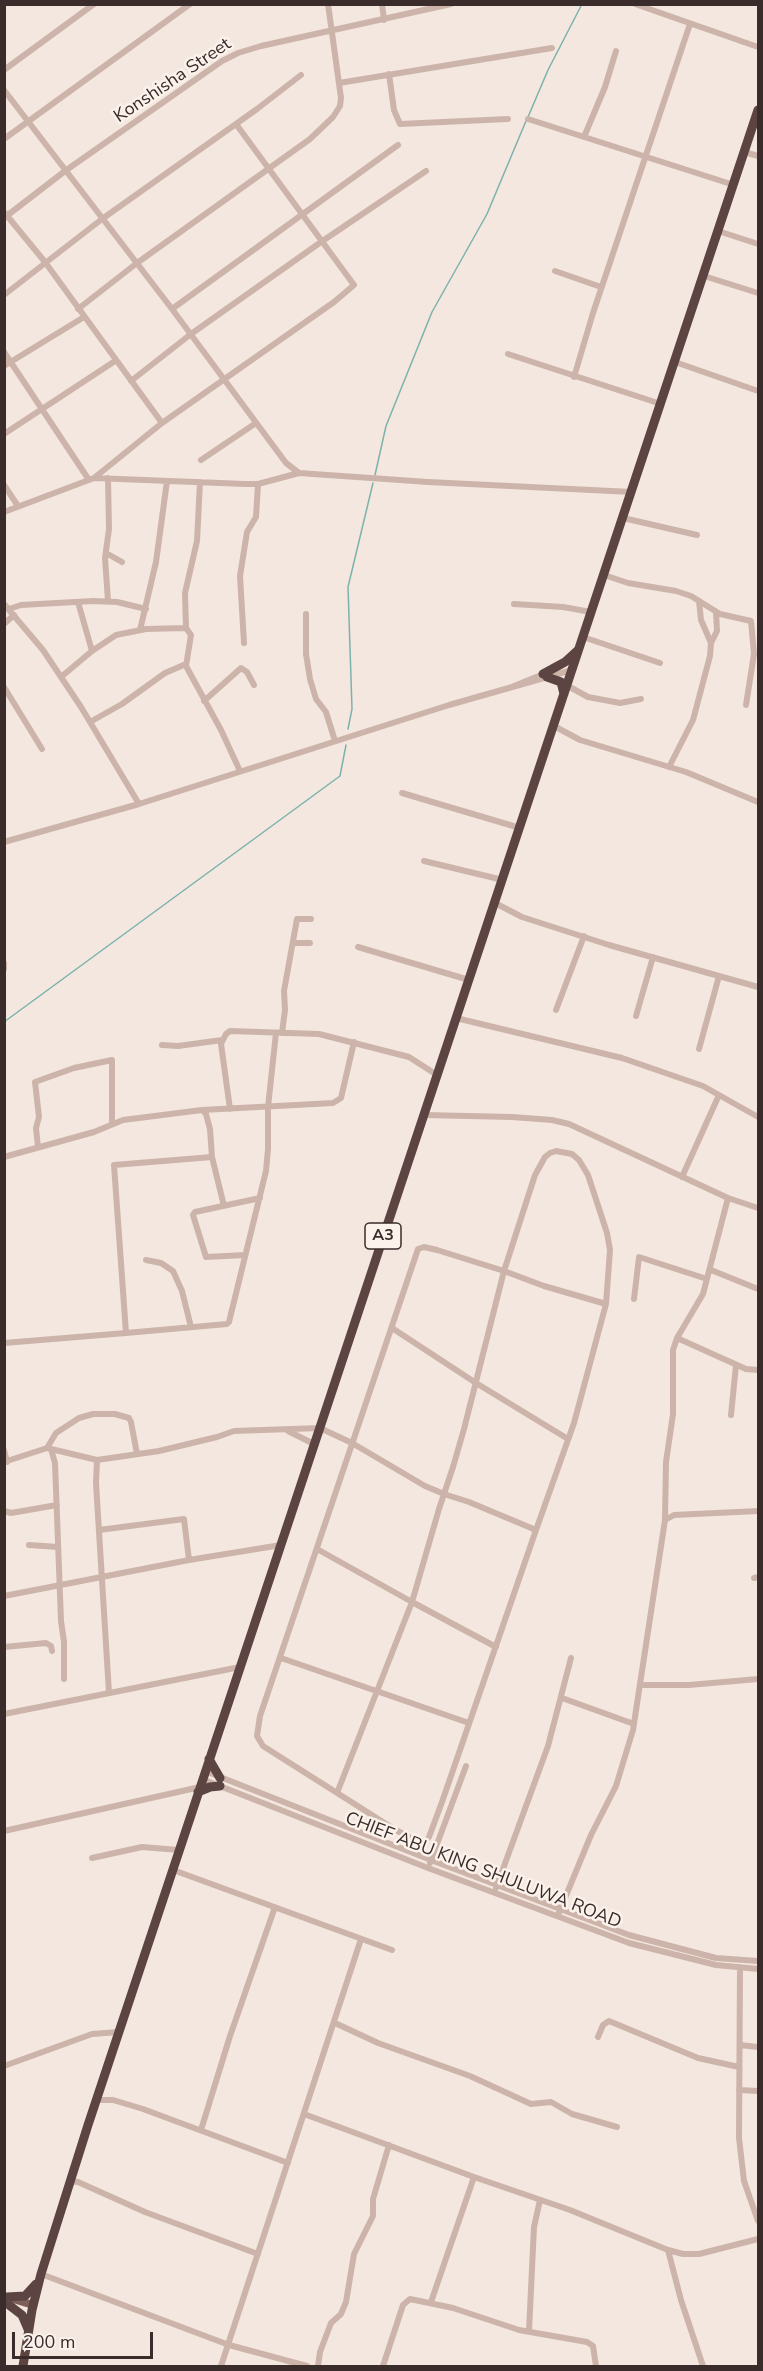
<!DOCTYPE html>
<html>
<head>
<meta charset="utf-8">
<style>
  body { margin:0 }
  #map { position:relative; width:763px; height:2371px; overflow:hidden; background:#f4e7df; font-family:"Nunito Sans",sans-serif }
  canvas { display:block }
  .frame { position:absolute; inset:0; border:6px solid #3a2c2a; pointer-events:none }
  .scale { position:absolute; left:12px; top:2332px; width:141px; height:27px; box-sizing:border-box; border:3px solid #3a2c2a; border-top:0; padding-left:8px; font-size:18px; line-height:21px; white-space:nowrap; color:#3a2c2a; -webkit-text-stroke:4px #fbf2ec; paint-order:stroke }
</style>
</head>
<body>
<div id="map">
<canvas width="763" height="2371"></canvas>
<div class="frame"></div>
<div class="scale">200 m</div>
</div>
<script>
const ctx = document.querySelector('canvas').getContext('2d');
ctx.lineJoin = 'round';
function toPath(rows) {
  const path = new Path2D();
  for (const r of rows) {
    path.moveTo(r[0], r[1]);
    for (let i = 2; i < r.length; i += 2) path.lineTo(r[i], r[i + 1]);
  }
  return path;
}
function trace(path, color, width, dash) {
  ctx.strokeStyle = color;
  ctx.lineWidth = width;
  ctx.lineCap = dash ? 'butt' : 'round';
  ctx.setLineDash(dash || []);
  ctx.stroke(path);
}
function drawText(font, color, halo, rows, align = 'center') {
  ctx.font = font + ' "Nunito Sans",sans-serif';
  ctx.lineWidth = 5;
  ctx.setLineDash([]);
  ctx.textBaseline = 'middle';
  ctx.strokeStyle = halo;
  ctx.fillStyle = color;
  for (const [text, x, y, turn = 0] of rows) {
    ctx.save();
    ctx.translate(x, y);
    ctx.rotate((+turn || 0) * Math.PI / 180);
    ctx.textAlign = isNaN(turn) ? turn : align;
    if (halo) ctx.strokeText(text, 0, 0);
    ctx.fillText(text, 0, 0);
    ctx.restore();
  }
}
const stream = toPath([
  [528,117,548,70,582,4],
  [375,475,386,426,432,312,487,214,526,121],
  [348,729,352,709,348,587,373,483],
  [4,1022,340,776,346,745]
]);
const minor = toPath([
  [382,4,384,20],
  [635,4,758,47],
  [4,70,94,4],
  [389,74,394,110,400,124,508,119],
  [339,83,552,48],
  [4,90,172,309,286,463,299,473,428,482,632,492],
  [528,119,734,185],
  [584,137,605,87,616,51],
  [4,139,190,4],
  [744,152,758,156],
  [4,212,45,262,162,423],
  [4,218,65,171,222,61,238,53,261,46,451,4],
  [718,231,758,244],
  [555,271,601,287],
  [704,276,758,293],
  [4,295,102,219,257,109,301,75],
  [78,309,137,263,310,139,333,117,340,106,341,98,328,4],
  [172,309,398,145],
  [4,352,89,480],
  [508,354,661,404],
  [675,362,758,391],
  [4,366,84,317],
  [574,377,593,313,690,24],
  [131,381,191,334,321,242,426,171],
  [4,434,115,361],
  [201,460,256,423],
  [94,478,162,423,334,302,354,285,236,124],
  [108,478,109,529,105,558,108,601],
  [200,482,197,541,185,593,186,628,191,635,186,666,221,730,240,771],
  [4,485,18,506],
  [4,512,94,478,245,484,258,484,299,473],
  [623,518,697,535],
  [106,553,122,562],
  [604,575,628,583,676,591,691,596,720,614,751,621,754,654,746,705],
  [699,601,701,620,711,643],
  [78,602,92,651],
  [4,604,43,650,81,707,139,804],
  [514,604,563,607,591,612],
  [9,609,21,605,93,601,117,602,146,609],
  [306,614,306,654,310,679,316,699,326,712,335,741],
  [4,624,14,615],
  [140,630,156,562,167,481],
  [583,637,660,663],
  [244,643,240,576,247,532,256,517,258,484],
  [61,677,92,651,116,635,146,629,186,628],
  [514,686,546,673],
  [568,686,588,697,620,703,641,699],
  [4,687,42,749],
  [204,701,241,668,247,672,254,685],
  [90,722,122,704,165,673,186,664],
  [554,726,580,740,686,772,758,802],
  [669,767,693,720,710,656,711,643,717,631,716,612],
  [402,793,520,828],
  [4,842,139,804,449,705,572,670],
  [424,861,503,880],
  [495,903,522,917,609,945,758,987],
  [293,943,310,943],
  [358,947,469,980],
  [4,963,4,969],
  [556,1010,584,936],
  [636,1016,653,957],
  [456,1018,622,1058,703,1086,758,1117],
  [282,1033,285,1010,284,991,297,919,311,919],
  [162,1045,178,1046,222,1040],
  [699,1049,719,976],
  [230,1109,221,1044,226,1034,230,1031,319,1034,409,1057,437,1075],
  [424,1115,512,1117,552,1120,569,1124,728,1198,758,1208],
  [38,1147,36,1128,39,1117,35,1082,74,1068,112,1060,112,1123],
  [4,1157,94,1132,123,1120,202,1110,333,1103,341,1098,354,1042],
  [212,1157,224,1206],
  [682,1177,719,1095],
  [245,1255,206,1257,193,1215,195,1212,260,1198],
  [146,1260,161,1263,173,1271,182,1291,191,1327],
  [711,1270,758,1289],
  [634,1299,639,1257,707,1279],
  [392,1328,476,1383,568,1439],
  [126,1333,227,1324,229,1322,266,1171,268,1149,268,1107,276,1033],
  [677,1338,746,1369,758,1370],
  [4,1343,126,1333,114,1165,212,1157,210,1129,206,1114,202,1110],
  [731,1415,736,1365],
  [288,1431,314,1444],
  [47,1448,56,1433,79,1418,93,1414,115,1414,129,1418,131,1422,137,1454],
  [51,1449,55,1463,61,1621,64,1642,64,1679],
  [4,1450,7,1462],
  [97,1460,159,1451,217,1437,234,1431,320,1428,352,1443,425,1486,444,1494,469,1502,536,1530,574,1423,606,1304,610,1250,607,1233,588,1175,579,1160,572,1154,556,1151,550,1153,545,1157,535,1175,504,1271,464,1429,453,1467,439,1509,412,1602,317,1549],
  [4,1462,47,1448,97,1460,96,1483,109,1693],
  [4,1511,11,1513,57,1505],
  [665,1520,674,1515,758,1511],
  [99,1530,184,1519,189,1560],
  [536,1530,442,1802,429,1837,425,1842,418,1842,394,1829,263,1746,257,1736,260,1716,418,1249,424,1247,437,1250,504,1271,544,1286,606,1304],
  [29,1545,58,1547],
  [754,1578,758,1577],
  [4,1596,189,1560,281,1545],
  [4,1647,46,1643,51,1646,52,1651],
  [281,1658,469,1723],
  [640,1685,689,1685,758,1679],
  [562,1698,634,1724],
  [4,1714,240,1667],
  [205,1771,431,1860,629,1935,716,1958,758,1961],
  [202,1779,428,1868,629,1943,716,1965,758,1969],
  [337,1793,412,1602,496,1647],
  [4,1831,200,1787],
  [92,1858,142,1847,179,1850],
  [430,1863,466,1766],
  [173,1870,392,1950],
  [496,1888,548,1746,571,1658],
  [558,1915,591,1835,616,1786,633,1730,665,1520,666,1462,673,1414,673,1350,677,1338,703,1294,728,1198],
  [740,1967,739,2138,744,2181,758,2221],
  [335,2023,378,2043,470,2076,531,2104,551,2102,572,2114,617,2127],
  [598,2037,603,2025,609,2021,698,2058,739,2067],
  [740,2045,758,2047],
  [4,2066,92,2034,119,2032],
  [739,2090,758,2091],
  [97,2100,113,2100,143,2109,288,2163],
  [304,2114,474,2177,431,2302],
  [201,2130,230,2036,275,1907],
  [474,2177,570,2210,668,2250,681,2300,703,2366],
  [71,2181,78,2182,145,2212,258,2254],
  [668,2250,683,2254,699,2254,758,2239],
  [41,2274,229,2345,307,2366],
  [529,2331,534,2227,540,2200],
  [221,2366,361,1939],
  [318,2366,320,2352,331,2323,341,2314,346,2302,354,2254,373,2216,373,2199,389,2145],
  [383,2366,403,2305,410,2299,453,2308,519,2330,587,2342,593,2346,596,2366]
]);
const major = toPath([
  [10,2298,33,2305]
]);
const highway = toPath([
  [543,674,565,662,577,651],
  [547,677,561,682,564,694],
  [209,1759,220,1778],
  [198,1792,210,1787,220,1786],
  [7,2297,25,2296,36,2284],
  [5,2302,22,2315,28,2329],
  [23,2366,32,2310,41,2274,88,2125,758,110]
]);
const shields = [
  [383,1236,36]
];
const shieldNames = [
  ["A3",383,1236]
];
const streetNames = [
  ["Konshisha Street",173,81,-34],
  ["CHIEF ABU KING SHULUWA ROAD",483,1871,21]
];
trace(stream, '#7cb2ac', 1.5);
trace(minor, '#cdb4aa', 6);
trace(major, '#7d605a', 8);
trace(highway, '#5b4441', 9);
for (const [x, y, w] of shields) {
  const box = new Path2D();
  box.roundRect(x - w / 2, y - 13, w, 26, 4.5);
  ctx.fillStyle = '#fbf2ec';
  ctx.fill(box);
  trace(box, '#3a2c2a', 1.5);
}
drawText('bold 16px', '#3a2c2a', null, shieldNames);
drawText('18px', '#3a2c2a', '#fbf2ec', streetNames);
</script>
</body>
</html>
